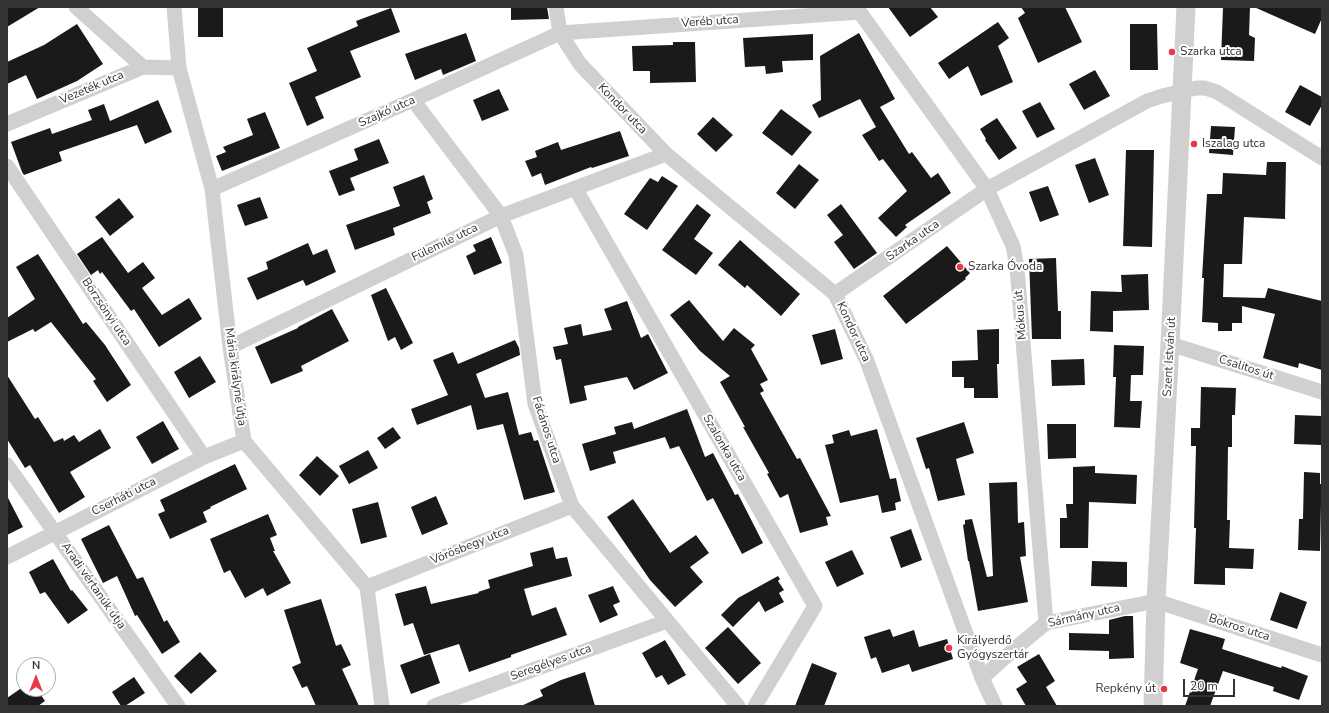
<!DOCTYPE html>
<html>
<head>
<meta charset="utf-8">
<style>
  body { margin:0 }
  #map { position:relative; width:1329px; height:713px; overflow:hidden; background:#fff; font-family:"Nunito Sans",sans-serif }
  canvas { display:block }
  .frame { position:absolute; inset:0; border:8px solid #333; pointer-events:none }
  .north { position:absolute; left:16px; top:657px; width:40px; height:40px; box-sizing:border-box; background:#fff; border:1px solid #adadad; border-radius:50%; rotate:0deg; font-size:11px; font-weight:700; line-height:16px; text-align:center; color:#333 }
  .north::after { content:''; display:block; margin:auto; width:14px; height:18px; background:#e63946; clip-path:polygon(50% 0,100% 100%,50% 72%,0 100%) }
  .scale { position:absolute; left:1183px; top:679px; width:52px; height:18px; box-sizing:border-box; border:2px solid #333; border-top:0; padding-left:5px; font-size:12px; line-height:14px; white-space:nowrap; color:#333; -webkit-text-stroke:3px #fff; paint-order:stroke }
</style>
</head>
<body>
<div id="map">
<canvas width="1329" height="713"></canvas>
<div class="frame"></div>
<div class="north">N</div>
<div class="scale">20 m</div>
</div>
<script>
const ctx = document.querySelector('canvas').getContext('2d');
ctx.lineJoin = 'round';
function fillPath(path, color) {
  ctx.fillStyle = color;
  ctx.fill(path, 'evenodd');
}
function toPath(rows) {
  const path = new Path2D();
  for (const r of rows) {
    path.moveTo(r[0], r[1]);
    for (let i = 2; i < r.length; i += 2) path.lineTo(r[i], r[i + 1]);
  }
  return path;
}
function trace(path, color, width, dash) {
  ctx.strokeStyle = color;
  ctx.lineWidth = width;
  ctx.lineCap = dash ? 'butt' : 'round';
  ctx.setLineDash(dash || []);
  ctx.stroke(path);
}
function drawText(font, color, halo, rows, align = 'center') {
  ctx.font = font + ' "Nunito Sans",sans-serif';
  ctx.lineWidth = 4;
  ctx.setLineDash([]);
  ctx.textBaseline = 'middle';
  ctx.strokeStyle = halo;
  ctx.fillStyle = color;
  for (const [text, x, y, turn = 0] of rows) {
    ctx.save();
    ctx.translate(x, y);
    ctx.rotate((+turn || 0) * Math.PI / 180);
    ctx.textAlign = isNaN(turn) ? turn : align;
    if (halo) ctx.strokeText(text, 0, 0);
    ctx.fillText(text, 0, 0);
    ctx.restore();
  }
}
const building = toPath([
  [7,7,40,7,7,27],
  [198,7,223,7,223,37,198,37],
  [511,7,547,7,549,19,511,20],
  [888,7,930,7,938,17,910,37],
  [1021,7,1065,7,1082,42,1038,63,1018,18,1025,13],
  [1223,7,1250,7,1249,35,1255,38,1254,61,1221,60],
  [1254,7,1322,7,1322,18,1315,34],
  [391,8,400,32,350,51,361,77,315,97,324,118,307,126,289,83,317,71,307,48,358,26,356,21],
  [998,22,1009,38,998,46,1013,82,981,96,968,66,949,79,938,63],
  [77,24,103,64,77,81,37,99,26,75,7,84,7,62,44,45],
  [1130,24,1157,24,1158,70,1130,70],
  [466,33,476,61,443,75,441,69,415,80,405,54],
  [859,33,895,99,880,107,909,154,912,152,931,178,938,173,951,193,905,225,907,227,896,237,878,218,907,191,883,159,879,161,862,135,876,127,860,99,819,118,812,105,821,100,820,56],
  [813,34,813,60,782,61,783,72,766,74,765,66,745,67,743,38],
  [673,42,695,42,696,82,650,83,650,71,633,71,632,46,673,45],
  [1095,70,1110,96,1084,110,1069,84],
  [1300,85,1322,97,1322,105,1310,126,1285,112],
  [499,89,509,110,482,121,473,100],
  [158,100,172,132,145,144,137,125,59,152,62,161,24,175,22,172,11,142,50,128,52,134,92,120,88,110,104,104,110,121],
  [1040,102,1055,129,1037,138,1022,111],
  [781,109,812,132,792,156,762,133],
  [265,112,280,148,222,171,216,156,226,152,223,147,253,135,247,119],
  [713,117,733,135,716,152,697,134],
  [997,118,1017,148,999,160,985,140,986,139,980,129],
  [1211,126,1235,127,1233,155,1209,153],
  [620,131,629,156,592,168,591,167,545,185,541,173,532,177,525,161,537,157,535,151,558,142,561,150],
  [379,139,389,163,350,178,355,190,339,196,329,171,358,160,354,149],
  [1126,150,1154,150,1152,247,1123,246],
  [1095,158,1109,195,1089,203,1075,165],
  [1267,162,1286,162,1285,219,1244,217,1242,264,1224,264,1223,297,1265,298,1268,288,1322,301,1322,370,1299,363,1298,368,1263,358,1275,314,1242,306,1242,323,1232,323,1232,331,1218,331,1218,323,1202,322,1204,278,1202,278,1207,194,1222,194,1223,173,1266,175],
  [799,164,819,180,795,209,776,193],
  [424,175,433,199,427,202,431,213,393,228,395,235,355,250,346,225,400,206,393,187],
  [662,176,678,186,647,230,624,214,650,178,658,182],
  [1048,186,1059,215,1040,222,1029,192],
  [260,197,268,218,245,226,237,205],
  [119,198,134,217,110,236,95,217],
  [697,204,711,215,694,239,713,253,696,275,662,250],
  [841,204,877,253,854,269,834,242,843,235,827,215],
  [102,237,128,273,143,262,155,278,142,288,162,315,189,298,202,319,159,347,134,309,131,311,102,272,100,274,98,270,91,275,77,254],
  [491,237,502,263,474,275,466,256,476,251,473,245],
  [740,240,800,294,781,316,747,285,745,288,718,265],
  [308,243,313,255,327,249,336,272,306,286,303,280,257,300,247,278,268,269,266,262],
  [947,246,970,273,965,278,966,279,906,324,883,296],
  [38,254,83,324,86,322,105,345,131,385,107,402,93,381,96,379,51,322,35,332,33,329,7,342,7,318,35,299,16,267],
  [1056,258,1058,311,1061,311,1061,339,1032,339,1029,259],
  [1148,274,1149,310,1113,311,1113,332,1090,331,1091,291,1122,292,1121,275],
  [386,288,413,343,401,350,395,337,388,341,371,295],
  [689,300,723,341,734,328,755,345,751,349,768,380,760,384,764,391,760,393,797,459,800,458,831,516,826,517,828,525,800,533,788,494,780,498,767,474,769,473,743,427,745,427,720,382,730,376,700,351,670,315],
  [627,301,641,338,648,334,668,373,634,390,627,377,584,386,587,400,570,404,561,359,556,360,553,347,568,344,564,328,581,324,583,336,612,330,604,309],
  [332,309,349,341,301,366,303,371,271,384,255,347,298,328,298,327],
  [835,329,843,359,821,365,812,335],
  [999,329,999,364,997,364,998,398,974,398,974,388,964,388,964,377,952,377,952,361,978,360,977,330],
  [515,340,519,348,520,355,476,374,485,398,508,392,519,435,531,432,534,441,538,440,555,492,524,500,503,424,477,430,471,405,417,425,411,409,448,395,433,360,453,352,458,364],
  [1114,345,1144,346,1143,375,1131,375,1130,401,1142,401,1140,428,1114,427,1116,377,1113,377],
  [200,356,216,382,189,398,174,372],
  [1084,359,1085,385,1052,386,1051,360],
  [7,375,35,419,38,417,54,442,63,438,64,441,74,435,79,442,100,429,111,448,70,472,85,497,59,513,30,465,25,468,7,439],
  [1201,387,1236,388,1235,415,1232,415,1232,447,1228,447,1227,520,1230,520,1229,548,1254,549,1253,569,1225,568,1225,585,1194,584,1196,528,1194,528,1196,446,1191,446,1191,428,1200,428],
  [687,409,705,457,713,453,735,495,738,494,763,543,742,554,713,498,707,501,679,446,670,449,665,437,613,452,616,463,590,471,582,444,616,434,614,427,632,422,634,429],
  [1295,415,1322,416,1322,445,1294,444],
  [163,421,179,449,152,464,136,437],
  [964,422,974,453,956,459,965,495,938,501,929,468,926,469,916,438],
  [1047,424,1076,424,1076,458,1048,459],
  [393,427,401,438,385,449,377,438],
  [877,429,890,479,896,478,901,501,895,503,896,510,882,513,878,495,840,503,825,445,834,443,832,435,849,430,851,436],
  [368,450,378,468,349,484,339,466],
  [317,456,339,476,320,496,299,475],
  [235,464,247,489,210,507,211,508,203,512,207,522,170,539,158,514,165,511,160,500],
  [1095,466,1095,473,1137,475,1136,504,1089,502,1088,548,1060,548,1060,518,1067,518,1066,504,1073,504,1073,467],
  [1304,472,1320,473,1320,484,1322,484,1322,504,1321,504,1320,551,1298,550,1299,519,1303,519],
  [1017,482,1018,523,1024,522,1026,556,1020,557,1028,602,978,611,969,561,968,561,963,525,965,524,965,520,972,519,987,577,993,576,989,483],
  [7,496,23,527,7,535],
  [436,496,448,524,422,535,411,507],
  [633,499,670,553,696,535,709,553,690,567,703,582,675,607,650,580,607,517],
  [378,502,387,537,361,544,352,509],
  [268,514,277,535,270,538,275,551,273,551,291,583,267,596,263,588,245,598,230,570,224,573,210,539],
  [109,525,137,579,143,577,164,622,167,620,180,642,162,654,137,615,135,616,117,576,103,583,81,539],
  [911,529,922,560,901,568,890,537],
  [553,547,556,559,567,557,572,576,524,589,532,616,556,607,567,635,511,655,511,657,469,672,459,644,424,655,413,623,404,626,395,594,426,586,431,604,479,593,478,592,490,588,488,580,533,566,530,553],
  [852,550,864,574,837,587,825,562],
  [53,559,71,591,72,590,88,610,68,624,45,592,40,594,29,572],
  [1092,561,1127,562,1127,587,1091,586],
  [778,576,780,579,778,581,784,590,779,593,784,602,765,612,759,601,733,627,721,615,738,598],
  [613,586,620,602,613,605,618,615,600,623,588,595],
  [1280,592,1307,602,1297,629,1270,620],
  [321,599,336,646,341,644,351,665,342,669,359,706,316,706,307,686,302,688,292,667,301,663,284,610],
  [1125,616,1133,616,1134,658,1109,659,1109,651,1069,650,1069,633,1109,634,1109,620],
  [728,627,761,663,738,684,705,648],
  [890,629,893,637,914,630,919,647,947,639,953,659,912,672,909,664,882,673,876,657,871,659,864,637],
  [1190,629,1225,639,1222,649,1281,668,1282,666,1308,676,1299,700,1273,691,1274,687,1223,671,1210,706,1185,706,1198,669,1180,663],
  [665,640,686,675,668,685,662,675,656,678,642,653],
  [200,652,217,671,191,694,174,676],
  [430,654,440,683,411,694,400,665],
  [1039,654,1055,681,1046,687,1057,706,1026,706,1016,689,1027,682,1017,667],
  [812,663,837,673,824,706,795,706],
  [585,672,595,706,521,706,543,696,540,690,561,680],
  [134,677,145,693,125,706,121,706,112,692],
  [20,689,37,689,45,701,38,706,7,706,7,698]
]);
const minor = toPath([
  [76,7,143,67],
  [174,7,179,68,212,189,230,347,244,441,367,587,382,706],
  [556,7,560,33,580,64,666,154,835,294,867,361,982,678,995,706],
  [856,7,987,189,1013,246,1017,268,1046,623],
  [413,100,501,216,516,255,535,404,572,506,738,706],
  [7,124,143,67,179,68],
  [7,166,204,457],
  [575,188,815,606,755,706],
  [212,189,413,100,560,33,860,12],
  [835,294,987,189,1147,101,1162,96,1196,88,1205,88,1217,92,1322,158],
  [1170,344,1322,392],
  [230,347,501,216,666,154],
  [7,465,178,706],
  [7,557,204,457,244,441],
  [367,587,572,506],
  [982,678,1012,651,1046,623,1156,601,1322,655],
  [434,706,667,621]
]);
const tertiary = toPath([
  [1153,706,1156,601,1170,344,1186,7]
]);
const markers = [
  [1172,52,4,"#e63946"],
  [1194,144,4,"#e63946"],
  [960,267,4,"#e63946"],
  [949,648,4,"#e63946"],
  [1164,689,4,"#e63946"]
];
const streetNames = [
  ["Veréb utca",710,22,-4],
  ["Vezeték utca",92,88,-23],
  ["Kondor utca",622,109,46],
  ["Szajkó utca",387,112,-24],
  ["Szarka utca",913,241,-35],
  ["Fülemile utca",445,243,-26],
  ["Börzsönyi utca",106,312,56],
  ["Mókus út",1021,315,-95],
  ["Kondor utca",853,332,65],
  ["Szent István út",1170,357,-87],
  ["Csalitos út",1246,368,18],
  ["Mária királyné útja",235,377,82],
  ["Fácános utca",546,430,72],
  ["Szalonka utca",724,448,60],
  ["Cserháti utca",124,497,-27],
  ["Vörösbegy utca",470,546,-22],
  ["Aradi vértanúk útja",93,586,55],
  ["Sármány utca",1084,616,-13],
  ["Bokros utca",1239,628,18],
  ["Seregélyes utca",551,663,-20]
];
const poiNames = [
  ["Szarka utca",1180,52],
  ["Iszalag utca",1202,144],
  ["Szarka Óvoda",968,267],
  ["Királyerdő",957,641],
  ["Gyógyszertár",957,655],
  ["Repkény út",1156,689,"right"]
];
fillPath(building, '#1a1a1a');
trace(minor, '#d0d0d0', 15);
trace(tertiary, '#d0d0d0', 19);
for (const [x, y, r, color] of markers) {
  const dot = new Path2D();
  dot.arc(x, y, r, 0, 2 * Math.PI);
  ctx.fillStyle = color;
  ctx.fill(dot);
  trace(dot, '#fff', 1.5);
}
drawText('12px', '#333', '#fff', streetNames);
drawText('12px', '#333', '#fff', poiNames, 'left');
</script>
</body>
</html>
